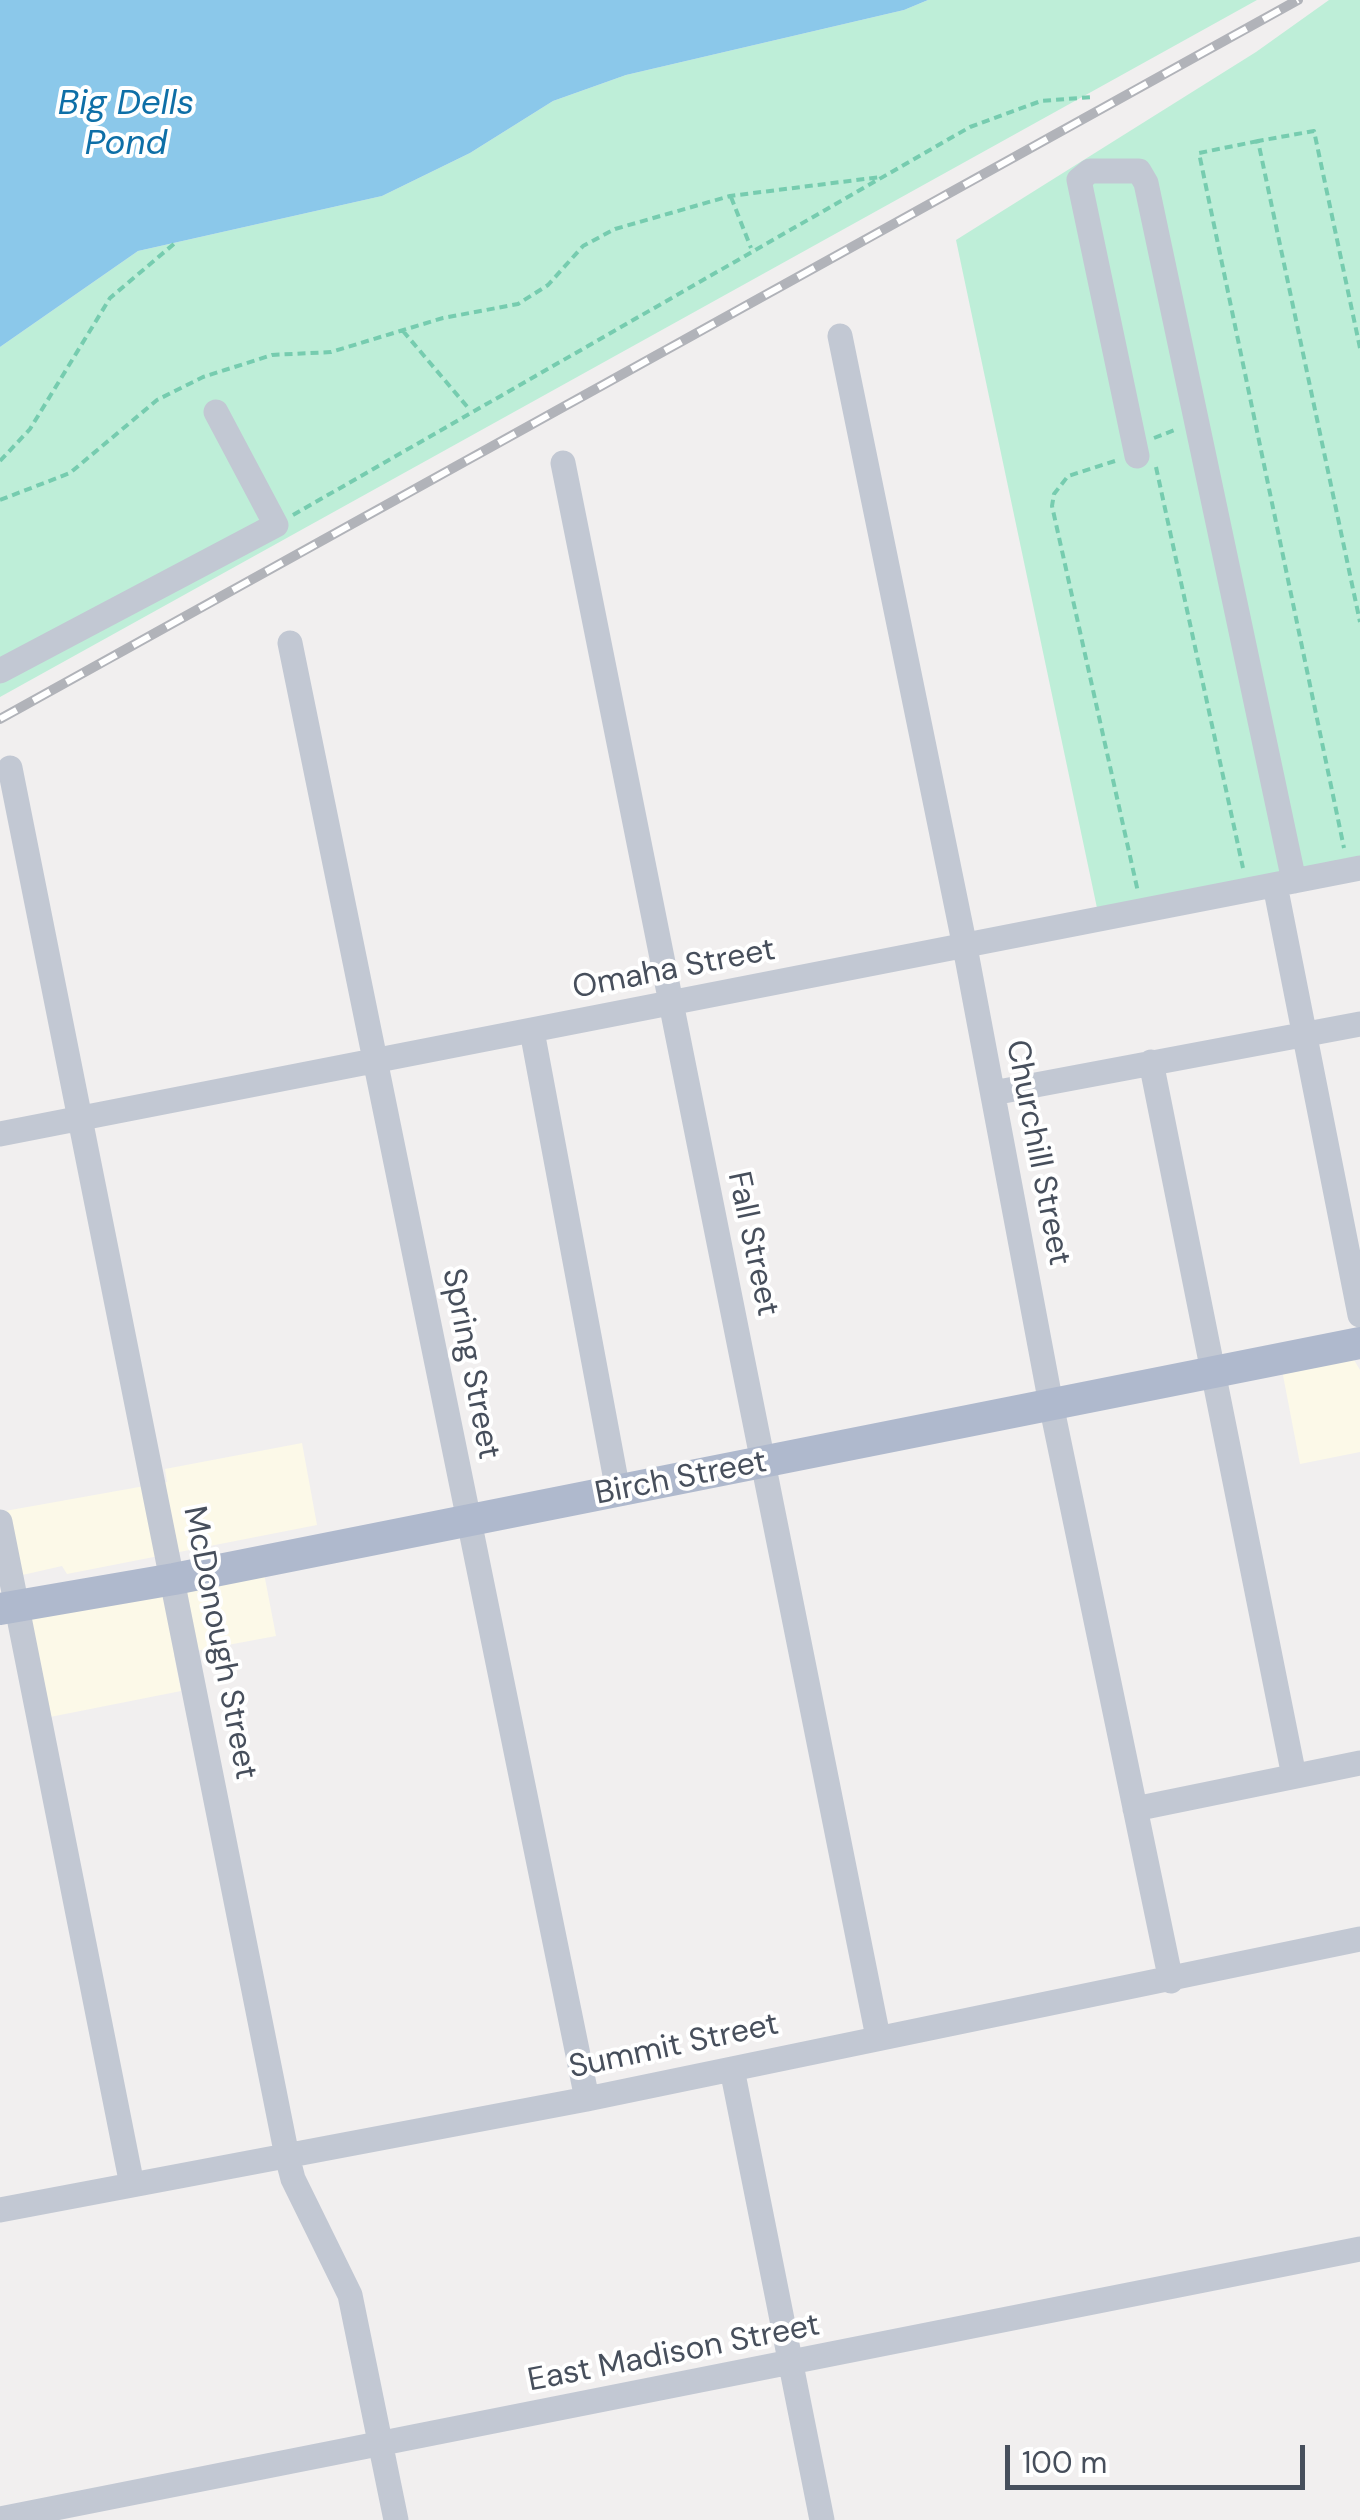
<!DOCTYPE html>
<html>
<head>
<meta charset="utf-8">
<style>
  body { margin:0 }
  #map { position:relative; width:1360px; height:2520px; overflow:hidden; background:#f1efef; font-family:"DM Sans",sans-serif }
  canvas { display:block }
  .scale { position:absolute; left:1005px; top:2445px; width:300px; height:45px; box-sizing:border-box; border:5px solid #474f5c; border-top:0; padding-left:12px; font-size:30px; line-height:35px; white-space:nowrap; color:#474f5c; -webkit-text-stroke:8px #fff; paint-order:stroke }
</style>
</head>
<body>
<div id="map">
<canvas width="1360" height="2520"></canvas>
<div class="scale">100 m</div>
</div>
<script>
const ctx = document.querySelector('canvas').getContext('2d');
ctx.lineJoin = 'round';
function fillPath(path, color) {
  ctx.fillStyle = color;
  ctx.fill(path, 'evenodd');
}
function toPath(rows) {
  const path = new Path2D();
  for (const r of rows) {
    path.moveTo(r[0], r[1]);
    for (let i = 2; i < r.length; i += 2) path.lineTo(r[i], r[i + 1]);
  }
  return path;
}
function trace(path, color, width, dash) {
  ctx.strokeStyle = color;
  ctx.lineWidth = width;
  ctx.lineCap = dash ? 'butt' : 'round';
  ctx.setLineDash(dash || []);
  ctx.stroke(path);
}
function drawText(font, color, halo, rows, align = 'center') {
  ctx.font = font + ' "DM Sans",sans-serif';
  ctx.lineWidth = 8;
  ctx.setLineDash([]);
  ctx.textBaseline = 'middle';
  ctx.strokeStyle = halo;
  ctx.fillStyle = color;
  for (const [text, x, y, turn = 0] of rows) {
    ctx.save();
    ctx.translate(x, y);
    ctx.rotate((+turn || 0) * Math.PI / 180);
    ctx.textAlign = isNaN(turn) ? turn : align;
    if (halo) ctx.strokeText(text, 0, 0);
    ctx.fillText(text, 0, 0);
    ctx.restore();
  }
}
const commercial = toPath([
  [1354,1360,1360,1370,1360,1452,1300,1464,1282,1370],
  [302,1443,317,1525,67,1574,62,1566,18,1576,5,1511,167,1482,165,1469],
  [263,1568,276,1636,174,1655,181,1691,45,1718,27,1615]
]);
const green = toPath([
  [928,0,1257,0,0,697,0,347,138,251,382,196,470,153,553,101,626,75,904,10],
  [1329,0,1360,0,1360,856,1097,908,956,240,1256,52]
]);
const water = toPath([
  [0,0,928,0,904,10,626,75,553,101,470,153,382,196,138,251,0,347]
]);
const path = toPath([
  [1258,141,1199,153,1344,848],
  [731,197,751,248],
  [403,331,470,410],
  [1360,348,1314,131,1258,141,1360,622],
  [1154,438,1177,429],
  [0,461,30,429,110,298,175,243],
  [1115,461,1068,476,1054,494,1052,506,1138,892],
  [1156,467,1243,868],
  [0,500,70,473,157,400,203,377,272,355,331,352,443,318,518,304,548,285,583,246,615,229,730,196,881,177],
  [293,515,970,127,1041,101,1093,97]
]);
const minor = toPath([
  [840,336,965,947,1051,1404,1171,1981],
  [1137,456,1079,180,1090,171,1139,171,1146,183,1294,881],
  [563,463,878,2037],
  [290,643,587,2099],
  [0,671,276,525,216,412],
  [10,768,287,2156,293,2179,350,2295,396,2520],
  [1275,885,1360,1315],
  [532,1031,618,1491],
  [1151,1062,1294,1776],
  [993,1093,1360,1024],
  [0,1134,1360,868],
  [0,1522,132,2185],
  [1135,1809,1360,1763],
  [732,2069,822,2520],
  [0,2210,587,2099,1360,1939],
  [0,2519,1360,2249]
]);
const major = toPath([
  [0,1609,174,1579,1360,1343]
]);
const rail = toPath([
  [0,719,1298,0]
]);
const streetNames = [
  ["Omaha Street",674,970,-11],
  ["Churchill Street",1037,1153,79],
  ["Fall Street",752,1244,78],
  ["Spring Street",470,1364,79],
  ["Birch Street",681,1479,-11],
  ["McDonough Street",219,1643,79],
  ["Summit Street",674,2047,-12],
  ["East Madison Street",674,2354,-11]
];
const waterNames = [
  ["Big Dells",126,105],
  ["Pond",126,145]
];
fillPath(commercial, '#fcf9e8');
fillPath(green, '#beeed8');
fillPath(water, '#8bc8ea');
trace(path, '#76ccaf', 4, [8, 5]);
trace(minor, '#c2c8d3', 25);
trace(major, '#afb9cd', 32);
trace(rail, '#b1b3b9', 10);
trace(rail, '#fff', 6, [19]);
drawText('32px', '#474f5c', '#fff', streetNames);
drawText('italic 35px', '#0e6fa7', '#fff', waterNames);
</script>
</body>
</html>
